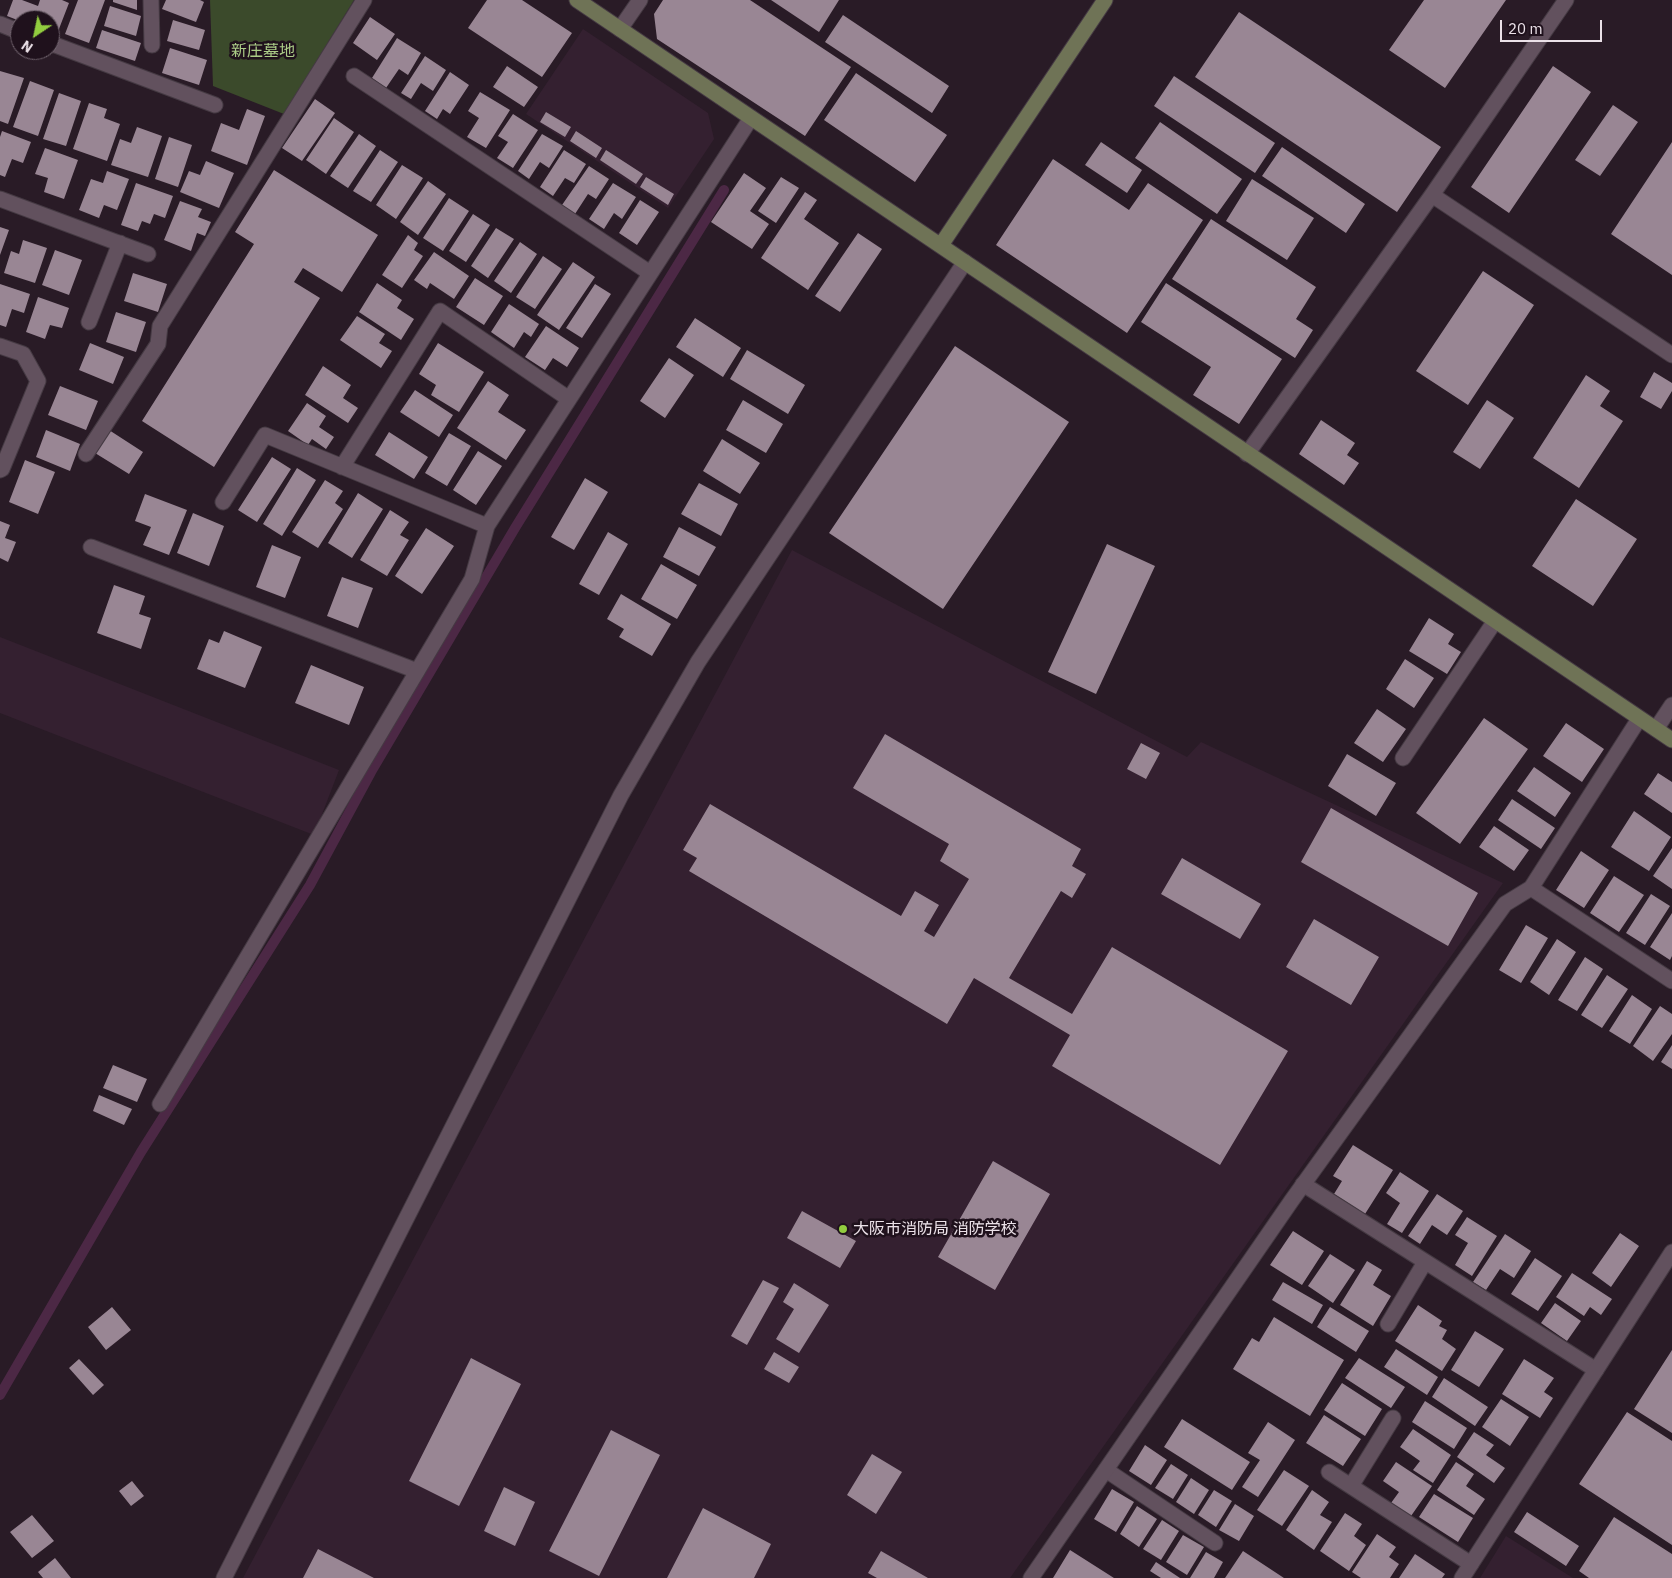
<!DOCTYPE html>
<html>
<head>
<meta charset="utf-8">
<style>
  body { margin:0 }
  #map { position:relative; width:1672px; height:1578px; overflow:hidden; background:#291b26; font-family:"IBM Plex Sans",sans-serif }
  canvas { display:block }
  .north { position:absolute; left:10px; top:10px; width:50px; height:50px; box-sizing:border-box; background:#1f111c; border:1px solid #71646e; border-radius:50%; rotate:214deg; font-size:14px; font-weight:700; line-height:20px; text-align:center; color:#ebe1e8 }
  .north::after { content:''; display:block; margin:auto; width:18px; height:22px; background:#92cd3f; clip-path:polygon(50% 0,100% 100%,50% 72%,0 100%) }
  .scale { position:absolute; left:1500px; top:20px; width:102px; height:22px; box-sizing:border-box; border:2px solid #ebe1e8; border-top:0; padding-left:6px; font-size:15px; line-height:18px; white-space:nowrap; color:#ebe1e8; -webkit-text-stroke:4px #1f111c; paint-order:stroke }
</style>
</head>
<body>
<div id="map">
<canvas width="1672" height="1578"></canvas>
<div class="north">N</div>
<div class="scale">20 m</div>
</div>
<script>
const ctx = document.querySelector('canvas').getContext('2d');
ctx.lineJoin = 'round';
function fillPath(path, color) {
  ctx.fillStyle = color;
  ctx.fill(path, 'evenodd');
}
function toPath(rows) {
  const path = new Path2D();
  for (const r of rows) {
    path.moveTo(r[0], r[1]);
    for (let i = 2; i < r.length; i += 2) path.lineTo(r[i], r[i + 1]);
  }
  return path;
}
function trace(path, color, width, dash) {
  ctx.strokeStyle = color;
  ctx.lineWidth = width;
  ctx.lineCap = dash ? 'butt' : 'round';
  ctx.setLineDash(dash || []);
  ctx.stroke(path);
}
function drawText(font, color, halo, rows, align = 'center') {
  ctx.font = font + ' "IBM Plex Sans","Noto Sans JP",sans-serif';
  ctx.lineWidth = 5;
  ctx.setLineDash([]);
  ctx.textBaseline = 'middle';
  ctx.strokeStyle = halo;
  ctx.fillStyle = color;
  for (const [text, x, y, turn = 0] of rows) {
    ctx.save();
    ctx.translate(x, y);
    ctx.rotate((+turn || 0) * Math.PI / 180);
    ctx.textAlign = isNaN(turn) ? turn : align;
    if (halo) ctx.strokeText(text, 0, 0);
    ctx.fillText(text, 0, 0);
    ctx.restore();
  }
}
const built = toPath([
  [583,29,708,113,714,139,668,208,526,114],
  [792,550,1187,757,1201,742,1503,883,1010,1578,243,1578],
  [0,637,339,770,314,835,0,713],
  [1506,1536,1573,1578,1480,1578]
]);
const green = toPath([
  [210,0,354,0,284,114,213,86]
]);
const stream = toPath([
  [0,1395,141,1152,310,885,371,772,515,528,724,190]
]);
const building = toPath([
  [13,0,22,0,38,6,40,0,62,0,69,3,57,34,50,31,50,20,20,21,7,16],
  [78,0,105,0,89,43,65,34],
  [113,0,137,0,137,10,113,2],
  [166,0,200,0,204,2,196,22,162,9],
  [487,0,522,0,572,33,542,77,468,28],
  [663,0,750,0,851,67,805,136,657,39,654,14],
  [771,0,839,0,819,32],
  [1424,0,1506,0,1445,88,1389,50],
  [110,6,141,16,136,36,104,26],
  [1239,12,1441,147,1397,212,1195,77],
  [843,15,949,86,932,113,825,42],
  [370,17,395,34,377,60,353,43],
  [173,20,205,30,199,50,167,41],
  [102,30,141,43,135,61,96,48],
  [397,38,421,53,408,75,399,69,386,88,372,78],
  [170,48,207,60,199,85,162,73],
  [425,56,446,70,433,91,421,83,411,99,401,93],
  [507,66,538,87,524,107,493,87],
  [1553,66,1591,92,1509,213,1471,187],
  [0,71,24,78,8,124,0,121],
  [450,72,469,85,450,114,443,109,437,119,425,111],
  [856,73,947,135,915,182,824,120],
  [1174,76,1275,143,1255,173,1154,106],
  [30,81,54,90,38,136,13,127],
  [480,92,510,110,486,148,467,137,479,118,468,111],
  [59,93,81,101,66,146,43,139],
  [315,99,335,113,302,161,282,148],
  [89,103,107,109,104,118,120,124,107,161,73,149],
  [1613,105,1638,122,1600,176,1575,160],
  [247,109,265,116,247,165,211,151,221,123,239,130],
  [546,112,571,127,565,137,540,122],
  [513,114,538,130,513,168,497,158,508,142,498,136],
  [334,118,354,132,326,174,306,160],
  [1160,122,1242,179,1217,214,1135,158],
  [137,127,162,136,148,177,111,165,120,139,131,143],
  [2,131,31,142,23,163,12,159,5,177,0,175,0,137],
  [576,131,602,148,596,158,570,141],
  [359,134,376,146,348,188,330,176],
  [542,134,563,146,549,168,540,162,529,179,518,171],
  [169,137,192,145,178,187,155,179],
  [1101,142,1142,170,1127,193,1085,165],
  [1672,142,1672,275,1611,234],
  [1282,147,1365,204,1346,233,1262,176],
  [45,148,78,160,64,199,44,192,48,178,35,174],
  [380,150,398,162,371,202,353,191],
  [564,150,586,164,574,183,565,178,553,196,540,187],
  [606,150,643,174,636,184,600,160],
  [1053,159,1129,210,1148,183,1203,220,1127,333,996,245],
  [206,161,234,173,219,208,180,192,189,171,200,175],
  [402,165,423,178,396,219,376,205],
  [589,166,609,179,596,199,588,194,575,214,562,205],
  [274,170,378,235,342,292,303,268,294,282,320,298,214,467,142,421,254,244,235,232],
  [107,171,129,179,117,210,104,205,99,218,79,210,91,179,103,183],
  [744,173,766,188,750,211,769,224,752,249,711,222],
  [646,177,674,194,668,205,640,187],
  [781,177,799,188,776,223,758,211],
  [1252,179,1314,218,1287,260,1226,221],
  [428,181,446,194,418,235,400,222],
  [136,183,173,196,165,218,154,214,150,224,142,221,138,231,121,225],
  [613,183,636,197,622,219,614,213,604,229,589,219],
  [805,192,817,200,804,219,839,243,808,290,761,258],
  [449,198,469,211,443,251,423,238],
  [640,200,659,212,637,245,619,233],
  [180,201,202,209,198,217,211,222,205,236,197,233,191,251,164,240],
  [473,214,490,225,466,262,449,251],
  [1211,219,1316,287,1296,319,1313,330,1295,358,1172,279],
  [0,227,9,230,0,255],
  [496,228,514,239,488,278,471,266],
  [858,233,882,249,840,312,815,296],
  [408,235,418,243,414,250,423,256,402,288,382,275],
  [23,240,47,248,35,283,4,273,11,251,19,254],
  [520,242,537,254,511,293,494,281],
  [55,250,82,260,69,295,42,285],
  [434,252,469,276,454,299,430,283,427,289,414,280],
  [543,256,562,269,535,309,516,297],
  [573,262,595,277,559,330,537,315],
  [1483,271,1534,305,1468,405,1416,371],
  [133,273,167,284,158,312,124,301],
  [475,278,503,296,484,325,456,307],
  [377,283,402,300,397,308,414,319,401,340,359,312],
  [1166,283,1282,359,1239,424,1193,395,1211,367,1141,322],
  [0,284,30,294,24,313,12,309,6,327,0,325],
  [595,284,611,294,582,338,566,328],
  [38,297,69,308,62,328,50,325,45,339,26,332],
  [509,304,539,324,531,337,524,332,514,348,491,332],
  [116,312,146,322,136,352,106,342],
  [357,316,385,334,379,343,392,351,381,368,340,340],
  [695,318,741,348,723,377,676,347],
  [546,326,579,348,567,367,553,358,545,370,525,357],
  [90,343,124,357,113,384,79,370],
  [438,343,484,372,459,412,431,395,436,385,419,374],
  [955,346,1069,422,943,609,829,533],
  [747,350,805,385,788,414,730,379],
  [669,358,694,375,665,418,640,401],
  [323,366,351,385,343,398,358,408,348,423,305,395],
  [1654,372,1672,383,1672,391,1661,409,1640,397],
  [1586,375,1610,391,1600,406,1623,421,1579,488,1533,458],
  [488,381,509,395,498,412,526,430,506,460,457,428],
  [60,386,98,401,86,430,48,415],
  [415,390,453,415,439,437,400,412],
  [743,400,783,424,766,453,726,430],
  [1487,400,1514,418,1480,469,1453,452],
  [307,403,326,416,319,427,334,437,326,449,312,439,308,445,288,431],
  [1321,420,1355,443,1347,455,1359,463,1344,485,1299,454],
  [46,430,80,444,70,471,36,457],
  [109,430,143,452,129,474,95,453],
  [389,432,428,457,414,479,375,455],
  [449,433,471,446,447,486,425,473],
  [722,439,760,463,740,494,703,471],
  [478,451,502,466,476,505,453,490],
  [272,457,291,469,257,522,238,510],
  [25,460,55,472,38,514,9,502],
  [297,468,316,480,282,536,263,524],
  [585,478,608,492,574,550,551,537],
  [325,480,343,491,335,503,343,509,318,548,292,532],
  [699,483,738,504,721,536,681,514],
  [358,493,383,509,352,558,328,543],
  [145,494,187,510,169,555,143,545,151,527,135,521],
  [1576,499,1637,539,1593,606,1532,566],
  [390,510,409,522,400,535,409,540,387,576,360,560],
  [193,513,224,526,209,566,177,553],
  [0,521,10,525,5,538,16,542,8,562,0,558],
  [679,527,716,547,699,576,663,557],
  [426,528,454,546,422,594,395,576],
  [608,532,628,544,599,595,579,584],
  [1107,544,1155,566,1096,694,1048,672],
  [272,545,301,557,285,598,256,587],
  [661,564,697,585,677,619,641,599],
  [342,577,373,588,358,628,327,616],
  [114,585,145,596,139,614,151,618,141,649,97,633],
  [621,594,671,624,652,656,619,637,624,629,607,619],
  [1429,618,1454,634,1448,644,1461,652,1447,674,1409,651],
  [224,631,262,647,245,688,197,669,209,639,219,643],
  [1405,659,1434,678,1414,708,1386,689],
  [311,665,364,687,349,725,295,703],
  [1377,709,1406,729,1383,762,1354,743],
  [1484,718,1528,749,1460,844,1416,813],
  [1566,723,1604,749,1582,782,1543,756],
  [885,734,1081,849,1072,866,1086,874,1072,898,1061,891,1009,978,1072,1014,1112,947,1288,1051,1220,1165,1052,1066,1070,1035,974,978,947,1024,689,871,697,858,683,850,710,804,901,916,915,891,939,905,924,931,934,937,969,879,940,861,949,844,853,788],
  [1141,743,1160,753,1146,779,1127,769],
  [1347,754,1396,783,1376,816,1328,786],
  [1534,767,1571,793,1555,817,1517,791],
  [1658,773,1672,782,1672,813,1644,794],
  [1512,799,1555,828,1541,849,1498,820],
  [1331,808,1478,893,1448,946,1301,862],
  [1634,811,1671,837,1649,871,1611,847],
  [1494,826,1529,850,1514,871,1479,847],
  [1672,848,1672,889,1653,876],
  [1581,851,1609,870,1584,908,1556,890],
  [1182,858,1261,904,1240,939,1161,894],
  [1614,876,1644,895,1619,932,1590,913],
  [1651,894,1670,906,1645,945,1626,933],
  [1672,913,1672,956,1670,960,1650,947],
  [1314,919,1379,957,1351,1005,1286,967],
  [1526,925,1548,938,1521,983,1499,970],
  [1557,939,1576,952,1549,995,1530,982],
  [1585,957,1603,969,1577,1011,1558,1000],
  [1607,975,1628,989,1602,1028,1581,1015],
  [1632,995,1652,1009,1630,1044,1609,1031],
  [1660,1006,1672,1014,1672,1034,1653,1061,1633,1046],
  [1672,1045,1672,1069,1661,1062],
  [113,1065,147,1079,137,1102,103,1088],
  [99,1095,132,1109,124,1125,93,1111],
  [1353,1145,1393,1170,1365,1214,1334,1194,1342,1181,1333,1176],
  [993,1161,1050,1194,995,1290,938,1257],
  [1400,1172,1429,1191,1402,1233,1387,1224,1400,1203,1386,1193],
  [1437,1194,1463,1211,1447,1235,1432,1225,1420,1244,1408,1236],
  [802,1211,856,1241,840,1268,787,1238],
  [1467,1217,1497,1236,1472,1276,1455,1265,1468,1243,1455,1235],
  [1293,1231,1324,1251,1302,1285,1270,1265],
  [1620,1233,1639,1246,1611,1287,1592,1273],
  [1505,1234,1531,1251,1514,1278,1500,1269,1486,1290,1473,1282],
  [1330,1254,1355,1270,1333,1303,1308,1286],
  [1535,1258,1562,1276,1538,1311,1511,1294],
  [1367,1261,1382,1270,1373,1285,1391,1296,1373,1326,1340,1305],
  [1572,1273,1612,1299,1601,1315,1590,1307,1584,1316,1556,1297],
  [763,1280,779,1288,747,1345,731,1336],
  [1283,1282,1323,1305,1312,1324,1272,1300],
  [794,1283,829,1305,799,1353,776,1339,794,1309,783,1302],
  [1555,1303,1581,1321,1567,1341,1541,1323],
  [1418,1305,1442,1321,1439,1326,1447,1330,1442,1339,1456,1349,1442,1371,1395,1341],
  [112,1307,131,1330,106,1350,88,1327],
  [1330,1307,1369,1331,1356,1352,1317,1327],
  [1274,1317,1344,1360,1310,1416,1233,1369,1252,1338,1259,1342],
  [1475,1331,1504,1349,1479,1387,1451,1370],
  [1396,1349,1438,1377,1427,1395,1384,1367],
  [1672,1350,1672,1433,1634,1409],
  [774,1352,799,1367,789,1383,764,1369],
  [471,1358,521,1384,459,1506,409,1481],
  [1359,1358,1405,1387,1391,1408,1345,1378],
  [79,1359,104,1385,93,1395,69,1368],
  [1524,1359,1554,1378,1544,1392,1553,1398,1540,1418,1502,1394],
  [1444,1378,1488,1407,1475,1426,1432,1397],
  [1342,1383,1382,1409,1365,1436,1324,1410],
  [1501,1399,1529,1417,1510,1446,1482,1427],
  [1425,1401,1467,1428,1454,1449,1412,1422],
  [1627,1412,1672,1441,1672,1545,1579,1484],
  [1324,1415,1361,1439,1343,1466,1306,1443],
  [1182,1419,1250,1462,1232,1490,1164,1447],
  [1268,1422,1295,1440,1258,1497,1242,1487,1260,1460,1248,1453],
  [1413,1429,1451,1455,1433,1483,1413,1470,1420,1461,1400,1447],
  [611,1430,660,1455,599,1576,549,1551],
  [1474,1432,1494,1445,1486,1455,1505,1468,1494,1483,1457,1457],
  [1145,1445,1167,1460,1151,1485,1129,1471],
  [872,1454,902,1472,876,1514,847,1495],
  [1396,1462,1432,1486,1411,1516,1391,1503,1399,1492,1383,1481],
  [1456,1462,1474,1474,1466,1486,1485,1499,1474,1515,1437,1490],
  [1171,1464,1188,1475,1173,1499,1155,1488],
  [1284,1470,1309,1486,1282,1526,1257,1510],
  [1191,1478,1209,1490,1194,1514,1176,1502],
  [132,1481,144,1496,131,1506,119,1491],
  [504,1487,535,1502,515,1546,484,1531],
  [1112,1489,1134,1502,1116,1532,1094,1519],
  [1214,1490,1232,1501,1216,1527,1198,1515],
  [1312,1490,1329,1502,1320,1515,1332,1522,1314,1550,1286,1530],
  [1434,1494,1473,1518,1458,1542,1419,1517],
  [1235,1504,1254,1516,1239,1541,1219,1530],
  [1137,1506,1157,1519,1139,1547,1120,1534],
  [703,1508,771,1544,754,1578,667,1578],
  [1527,1512,1579,1546,1566,1566,1514,1532],
  [1345,1513,1362,1524,1354,1536,1366,1545,1349,1571,1320,1551],
  [32,1515,54,1541,32,1558,10,1532],
  [1614,1517,1672,1554,1672,1578,1589,1578,1579,1571],
  [1162,1520,1179,1531,1161,1560,1143,1549],
  [1377,1534,1396,1547,1389,1557,1399,1564,1390,1578,1361,1578,1352,1572],
  [1183,1535,1204,1547,1187,1575,1166,1562],
  [318,1549,374,1578,303,1578],
  [1070,1550,1114,1578,1053,1578],
  [881,1551,928,1578,877,1578,868,1573],
  [1243,1551,1284,1578,1225,1578],
  [1206,1552,1223,1562,1214,1578,1190,1578],
  [1415,1554,1445,1574,1442,1578,1399,1578],
  [55,1558,71,1578,43,1578,38,1572],
  [1156,1562,1180,1578,1161,1578,1150,1571]
]);
const lane = toPath([
  [151,0,152,45],
  [0,24,20,32],
  [50,43,215,105],
  [0,199,148,254],
  [89,322,120,243],
  [0,346,23,354,38,381,2,469,0,470],
  [91,547,417,671],
  [1403,758,1495,621],
  [1531,888,1672,981],
  [1303,1184,1596,1370],
  [1388,1324,1425,1262],
  [1106,1470,1215,1543],
  [1329,1472,1471,1564],
  [1351,1486,1393,1418]
]);
const street = toPath([
  [620,29,640,0],
  [354,76,650,273],
  [1432,195,1672,355],
  [86,454,158,344,160,326,364,0],
  [1247,454,1432,195,1566,0],
  [342,467,440,311,569,399],
  [223,502,265,435,487,526],
  [1656,729,1672,705],
  [160,1104,472,579,487,526,751,118],
  [224,1578,621,795,698,662,965,262],
  [1031,1578,1292,1200,1505,904,1531,888,1639,719],
  [1462,1578,1672,1252]
]);
const secondary = toPath([
  [577,0,1672,740],
  [941,245,1105,0]
]);
const markers = [
  [843,1229,5,"#92cd3f"]
];
const parkNames = [
  ["新庄墓地",263,51]
];
const poiNames = [
  ["大阪市消防局 消防学校",853,1229]
];
fillPath(built, '#342030');
fillPath(green, '#3b4a2b');
trace(stream, '#4c2845', 10);
fillPath(building, '#998694');
trace(lane, '#453a43', 17);
trace(street, '#453a43', 17);
trace(secondary, '#453a43', 17);
trace(lane, '#62515e', 15);
trace(street, '#62515e', 15);
trace(secondary, '#6f7356', 15);
for (const [x, y, r, color] of markers) {
  const dot = new Path2D();
  dot.arc(x, y, r, 0, 2 * Math.PI);
  ctx.fillStyle = color;
  ctx.fill(dot);
  trace(dot, '#1f111c', 2);
}
drawText('16px', '#abcc87', '#1f111c', parkNames);
drawText('16px', '#ebe1e8', '#1f111c', poiNames, 'left');
</script>
</body>
</html>
